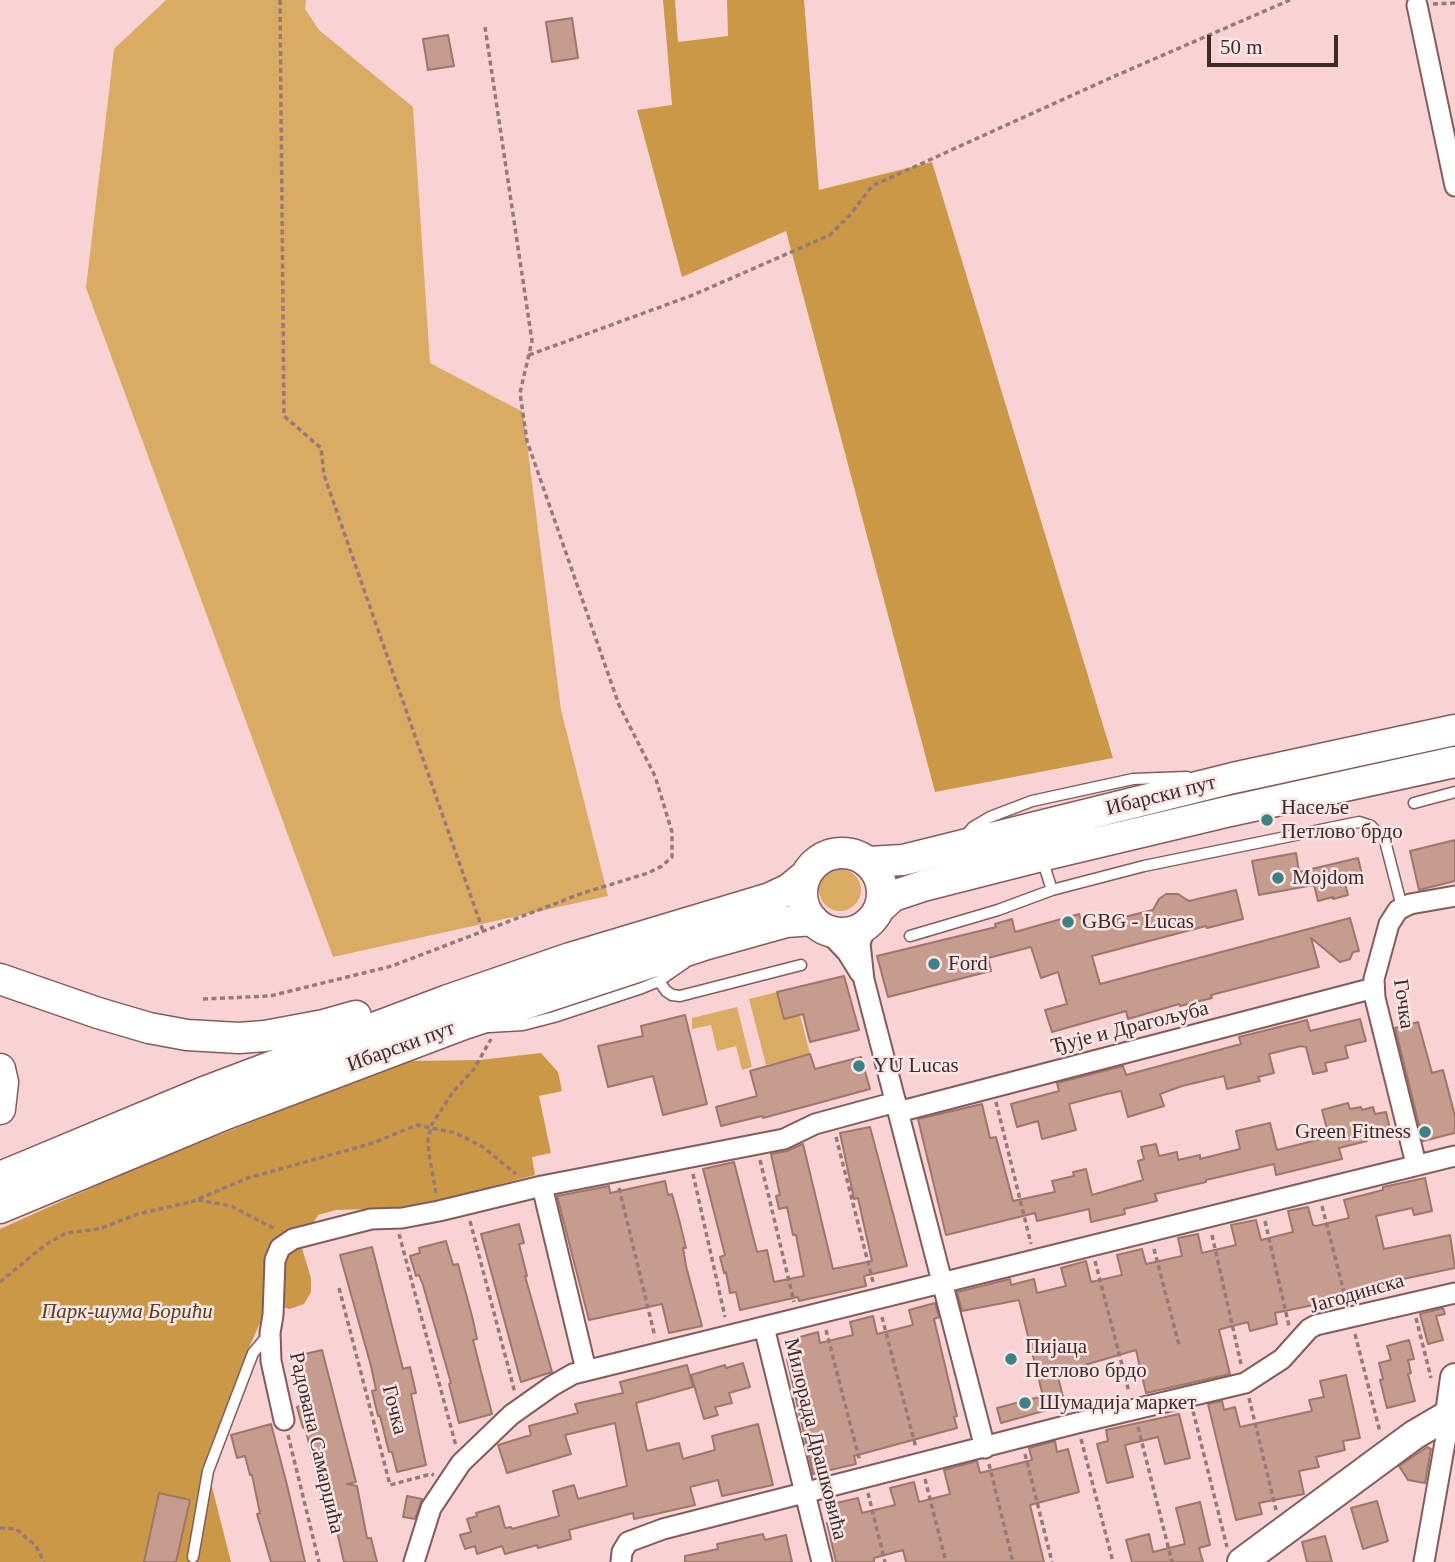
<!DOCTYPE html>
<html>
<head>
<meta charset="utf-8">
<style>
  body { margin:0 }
  #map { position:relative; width:1455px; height:1562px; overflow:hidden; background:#f9d3d3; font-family:Georgia,serif }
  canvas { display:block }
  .scale { position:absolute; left:1207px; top:35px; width:131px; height:32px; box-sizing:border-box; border:4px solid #3d2b2b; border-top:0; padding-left:9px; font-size:21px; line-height:24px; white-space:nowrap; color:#3d2b2b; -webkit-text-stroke:5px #f9e5e5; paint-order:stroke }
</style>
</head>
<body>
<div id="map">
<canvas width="1455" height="1562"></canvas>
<div class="scale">50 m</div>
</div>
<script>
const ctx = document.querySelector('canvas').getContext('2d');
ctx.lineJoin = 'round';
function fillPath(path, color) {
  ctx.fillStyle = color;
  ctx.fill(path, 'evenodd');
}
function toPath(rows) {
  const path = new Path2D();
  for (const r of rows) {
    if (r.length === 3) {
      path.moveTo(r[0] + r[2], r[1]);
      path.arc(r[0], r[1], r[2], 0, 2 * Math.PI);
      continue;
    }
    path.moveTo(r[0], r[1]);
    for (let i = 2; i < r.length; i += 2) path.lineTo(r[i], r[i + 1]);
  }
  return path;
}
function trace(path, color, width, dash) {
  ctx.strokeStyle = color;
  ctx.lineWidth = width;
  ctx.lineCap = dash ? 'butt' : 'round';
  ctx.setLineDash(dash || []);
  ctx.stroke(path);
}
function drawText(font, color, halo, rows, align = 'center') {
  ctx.font = font + ' Georgia,serif';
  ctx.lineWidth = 5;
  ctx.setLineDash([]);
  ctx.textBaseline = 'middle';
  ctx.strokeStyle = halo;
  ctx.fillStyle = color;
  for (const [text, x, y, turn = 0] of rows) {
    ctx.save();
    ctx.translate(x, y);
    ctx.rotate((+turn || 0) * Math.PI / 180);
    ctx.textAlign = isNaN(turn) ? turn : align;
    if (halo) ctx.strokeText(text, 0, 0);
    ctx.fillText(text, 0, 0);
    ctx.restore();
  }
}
const green = toPath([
  [166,0,306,0,305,9,319,30,413,107,430,363,523,412,561,710,608,896,333,957,86,288,114,49],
  [840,890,21],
  [777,992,784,1018,800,1015,810,1054,766,1065,749,999],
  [737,1007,752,1067,742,1070,736,1046,717,1051,711,1025,692,1029,692,1018]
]);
const forest = toPath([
  [663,0,675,0,678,42,728,36,727,0,804,0,819,190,932,162,1113,758,935,792,786,231,682,277,637,110,672,105],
  [541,1053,558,1072,562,1091,539,1096,551,1153,532,1157,535,1175,411,1208,336,1210,318,1215,301,1245,311,1278,311,1292,304,1304,290,1309,281,1307,264,1314,247,1352,244,1377,208,1471,231,1562,0,1562,0,1229,138,1167,406,1061,480,1060]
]);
const building = toPath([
  [572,18,578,58,552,62,546,22,572,18],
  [448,35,454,66,428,70,423,39,448,35],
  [1455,840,1455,881,1419,890,1410,851,1455,840],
  [1296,853,1299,872,1358,858,1363,879,1345,883,1348,895,1333,899,1333,897,1318,901,1314,885,1259,895,1252,861,1296,853],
  [1236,890,1243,919,1207,928,1206,926,1092,956,1100,984,1350,918,1359,951,1353,952,1350,959,1340,962,1311,938,1319,967,1211,995,1212,998,1180,1006,1179,1004,1128,1019,1126,1011,1052,1032,1045,1010,1067,1004,1058,972,1041,978,1031,947,988,958,991,971,888,997,877,956,996,927,995,924,1012,919,1015,932,1079,914,1083,927,1153,910,1159,899,1166,894,1178,894,1189,901,1236,890],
  [844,976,859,1030,810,1042,803,1014,784,1019,777,992,844,976],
  [685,1015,707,1104,663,1115,653,1076,608,1087,598,1046,643,1036,641,1026,685,1015],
  [1360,1019,1366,1041,1345,1046,1348,1058,1325,1063,1327,1071,1313,1074,1306,1047,1301,1046,1269,1054,1274,1073,1258,1077,1260,1081,1227,1089,1224,1076,1182,1086,1160,1094,1164,1106,1128,1117,1121,1091,1107,1094,1069,1104,1076,1130,1042,1139,1038,1121,1017,1127,1011,1104,1059,1091,1057,1083,1123,1066,1126,1075,1241,1044,1239,1037,1307,1020,1310,1031,1360,1019],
  [1418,1022,1432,1073,1443,1070,1455,1116,1455,1133,1423,1141,1395,1028,1418,1022],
  [810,1054,815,1069,861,1057,870,1089,763,1118,762,1116,721,1126,716,1107,757,1096,750,1071,810,1054],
  [1348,1103,1350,1109,1361,1107,1362,1110,1373,1107,1375,1114,1386,1112,1390,1129,1365,1135,1367,1141,1339,1148,1342,1159,1276,1175,1274,1164,1206,1180,1206,1182,1155,1194,1157,1201,1124,1209,1125,1214,1091,1222,1089,1209,1037,1221,1035,1213,946,1235,918,1119,982,1104,990,1138,996,1137,1013,1201,1055,1192,1052,1181,1074,1176,1073,1172,1086,1169,1092,1195,1143,1180,1138,1161,1144,1159,1141,1147,1156,1144,1159,1156,1177,1152,1178,1160,1200,1155,1200,1159,1240,1149,1236,1131,1270,1123,1277,1150,1329,1137,1322,1110,1348,1103],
  [870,1127,907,1266,864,1276,866,1286,799,1301,798,1297,740,1310,736,1292,730,1293,726,1272,724,1273,720,1257,725,1255,703,1169,734,1162,757,1252,767,1250,774,1282,804,1276,796,1235,793,1235,787,1207,779,1209,776,1196,780,1195,771,1154,787,1151,803,1144,833,1269,872,1261,858,1198,854,1199,840,1133,870,1127],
  [1425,1178,1432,1211,1414,1215,1412,1208,1376,1216,1384,1249,1450,1235,1455,1268,1389,1282,1390,1289,1275,1313,1277,1324,1250,1331,1248,1322,1221,1329,1219,1330,1230,1374,1146,1393,1136,1350,1057,1373,1065,1405,1001,1423,997,1408,1043,1396,1019,1300,962,1311,957,1292,1010,1279,1011,1285,1034,1279,1037,1293,1066,1286,1061,1268,1086,1261,1091,1282,1122,1275,1117,1255,1142,1249,1146,1264,1182,1256,1178,1238,1198,1234,1202,1253,1236,1245,1231,1225,1256,1220,1261,1240,1293,1232,1288,1211,1308,1207,1313,1225,1316,1226,1349,1218,1344,1200,1383,1190,1383,1187,1425,1178],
  [665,1181,668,1195,672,1194,680,1223,686,1248,683,1248,686,1266,702,1326,669,1333,662,1304,589,1320,557,1196,609,1186,610,1193,665,1181],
  [519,1224,524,1243,519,1244,527,1276,525,1276,552,1372,521,1382,481,1234,519,1224],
  [446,1241,453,1265,458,1264,473,1320,477,1339,473,1340,492,1414,459,1423,449,1384,451,1383,423,1285,419,1275,416,1276,410,1256,420,1253,419,1248,446,1241],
  [372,1247,403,1369,410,1367,416,1393,411,1394,426,1465,397,1472,392,1452,389,1452,380,1416,378,1416,372,1391,376,1390,371,1366,340,1255,372,1247],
  [935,1303,939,1317,934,1319,957,1416,954,1417,957,1428,854,1456,856,1464,813,1474,787,1359,793,1357,789,1340,818,1332,820,1343,853,1335,850,1322,873,1316,877,1334,913,1325,909,1310,935,1303],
  [1443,1308,1445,1314,1436,1316,1443,1340,1428,1344,1420,1314,1443,1308],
  [1409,1340,1414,1359,1408,1360,1411,1373,1408,1374,1415,1401,1387,1408,1380,1380,1383,1379,1379,1363,1391,1360,1387,1346,1409,1340],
  [322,1350,356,1482,347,1484,357,1486,367,1538,371,1538,377,1562,344,1562,336,1527,329,1529,305,1427,303,1428,297,1407,303,1405,299,1388,303,1387,296,1356,322,1350],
  [743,1363,750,1387,729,1393,732,1403,715,1407,718,1415,704,1419,691,1375,725,1365,726,1368,743,1363],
  [687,1365,693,1387,636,1403,647,1451,679,1443,683,1459,715,1450,712,1436,758,1424,773,1485,722,1496,718,1480,690,1487,695,1505,634,1519,633,1513,569,1530,571,1539,538,1548,537,1545,505,1554,502,1546,477,1554,475,1546,465,1549,460,1535,471,1532,467,1519,477,1516,476,1513,499,1506,505,1528,511,1527,512,1529,559,1516,553,1491,574,1485,578,1499,627,1486,615,1423,565,1435,571,1454,507,1473,498,1445,531,1435,529,1426,578,1413,575,1404,623,1393,620,1382,687,1365],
  [1346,1375,1360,1438,1343,1441,1345,1450,1316,1457,1319,1467,1299,1471,1304,1494,1259,1503,1262,1514,1236,1520,1208,1404,1222,1401,1224,1410,1235,1407,1240,1427,1312,1411,1309,1400,1324,1397,1320,1381,1346,1375],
  [1179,1414,1190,1458,1165,1464,1158,1437,1125,1445,1133,1477,1107,1483,1097,1444,1108,1441,1106,1430,1179,1414],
  [271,1424,287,1485,305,1562,271,1562,257,1514,260,1513,252,1475,250,1475,245,1456,237,1458,231,1435,271,1424],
  [1055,1441,1057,1452,1068,1449,1079,1492,1030,1505,1044,1562,906,1562,903,1550,874,1558,874,1562,836,1562,827,1523,837,1521,832,1504,858,1498,862,1513,895,1505,890,1488,914,1482,919,1502,950,1494,944,1470,977,1461,980,1473,1032,1460,1029,1448,1055,1441],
  [1427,1447,1431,1449,1425,1483,1408,1480,1399,1466,1427,1447],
  [159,1493,190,1500,176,1562,144,1562,159,1493],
  [407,1496,422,1499,415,1519,403,1517,407,1496],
  [1377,1501,1388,1541,1363,1549,1351,1508,1377,1501],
  [1200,1502,1210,1545,1199,1548,1203,1562,1132,1562,1126,1540,1149,1534,1153,1552,1185,1544,1176,1508,1200,1502],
  [763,1534,765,1540,786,1535,792,1562,685,1562,685,1556,718,1549,717,1544,763,1534],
  [1325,1536,1332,1562,1307,1562,1302,1542,1325,1536]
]);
const path = toPath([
  [280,0,284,416,321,448,324,475,483,931],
  [1433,4,1455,3],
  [529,355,693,295,830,235,850,215,872,186,1108,79,1290,0],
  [203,999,270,996,392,966,583,893,648,873,662,866,672,857,672,832,655,776,619,705,527,441,520,393,532,341,485,27],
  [996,1102,1031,1244],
  [836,1137,873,1282],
  [760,1160,794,1302],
  [693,1174,725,1317],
  [619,1188,655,1337],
  [436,1193,429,1154,428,1139,432,1124,453,1092,474,1069,491,1039],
  [198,1200,231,1206,275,1229],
  [191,1202,248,1178,373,1143,417,1125,456,1133,483,1147,516,1174],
  [1322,1206,1346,1300],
  [470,1221,515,1393],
  [1265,1221,1289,1326],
  [399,1234,456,1446],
  [1212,1235,1241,1364],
  [1154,1249,1179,1345],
  [1095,1261,1129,1392],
  [0,1282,45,1245,66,1233,99,1229,138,1214,190,1202],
  [339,1288,390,1485,431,1474,434,1475],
  [882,1317,916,1448],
  [1416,1318,1431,1378],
  [826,1330,860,1462],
  [1355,1334,1380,1432],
  [1249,1398,1276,1510],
  [1193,1411,1227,1547],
  [1138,1427,1172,1562],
  [288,1435,319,1562],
  [1081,1439,1113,1562],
  [1025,1454,1052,1562],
  [989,1464,1013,1562],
  [925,1479,946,1562],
  [868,1493,885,1562],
  [0,1528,16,1529,36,1546,44,1562]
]);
const lane = toPath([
  [1414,803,1455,792],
  [966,835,973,827,990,817,1032,801,1133,779,1187,777],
  [1052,890,1144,866,1359,822,1371,826,1385,841,1402,907],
  [910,936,998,910,1052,890,1042,859],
  [659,981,666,991,672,995,680,996,801,965],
  [489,1027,523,1025,554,1017,642,988,659,981,685,963],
  [193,1557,208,1471,253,1353,269,1334]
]);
const street = toPath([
  [1417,5,1455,186],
  [873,920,864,932,860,943,864,980,985,1448],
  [826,930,847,952,860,973],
  [898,1112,1374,988],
  [1416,1164,1375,998,1374,979,1389,924,1398,910,1410,904,1455,896],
  [542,1186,586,1370],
  [764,1327,822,1562],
  [284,1420,271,1361,270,1333,273,1315,275,1260,280,1248,293,1239,371,1219,402,1218,439,1211,542,1186,784,1139,815,1124,896,1102],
  [414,1562,431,1508,461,1463,511,1415,552,1386,573,1374,1455,1156],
  [621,1562,622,1552,628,1542,663,1529,1077,1423,1245,1383,1282,1359,1309,1329,1316,1325,1455,1293],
  [1424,1562,1450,1414]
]);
const secondary = toPath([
  [1450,1414,1455,1378],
  [1242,1562,1414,1435,1455,1411]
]);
const primary = toPath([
  [842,893,40],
  [868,862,903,860,1233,778,1455,730],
  [880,908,893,896,923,886,1041,856,1226,812,1455,762],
  [0,979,98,1013,149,1028,187,1035,239,1038,265,1036,324,1025,356,1016],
  [0,1069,3,1082,0,1109],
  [0,1177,204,1092,448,1000,570,958,770,898,789,889,806,875],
  [0,1208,226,1114,464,1024,707,944,786,922,813,920]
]);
const markers = [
  [1267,820,7,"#3a8284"],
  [1278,878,7,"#3a8284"],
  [1068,922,7,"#3a8284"],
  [934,964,7,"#3a8284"],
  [859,1066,7,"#3a8284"],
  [1425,1132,7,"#3a8284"],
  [1011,1359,7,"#3a8284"],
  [1025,1403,7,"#3a8284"]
];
const streetNames = [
  ["Ибарски пут",1161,796,-14],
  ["Гочка",1403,1004,82],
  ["Ђује и Драгољуба",1130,1028,-14],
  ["Ибарски пут",401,1047,-20],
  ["Јагодинска",1357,1294,-16],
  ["Гочка",394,1410,76],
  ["Милорада Драшковића",815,1439,76],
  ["Радована Самарџића",316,1443,77]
];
const poiNames = [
  ["Насеље",1281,808],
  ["Петлово брдо",1281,832],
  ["Mojdom",1292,878],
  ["GBG - Lucas",1082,922],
  ["Ford",948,964],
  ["YU Lucas",873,1066],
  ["Green Fitness",1411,1132,"right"],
  ["Пијаца",1025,1347],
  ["Петлово брдо",1025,1371],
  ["Шумадија маркет",1039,1403]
];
const parkNames = [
  ["Парк-шума Борићи",127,1312]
];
fillPath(green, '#daab62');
fillPath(forest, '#cb9945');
fillPath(building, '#c69c8f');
trace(building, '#9e766a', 2);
trace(lane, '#835b5b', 13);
trace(street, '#835b5b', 23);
trace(secondary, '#835b5b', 32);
trace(primary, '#835b5b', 33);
trace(path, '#967a7a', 3.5, [5, 3.5]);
trace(lane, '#fff', 10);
trace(street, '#fff', 19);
trace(secondary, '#fff', 28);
trace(primary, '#fff', 30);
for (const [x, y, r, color] of markers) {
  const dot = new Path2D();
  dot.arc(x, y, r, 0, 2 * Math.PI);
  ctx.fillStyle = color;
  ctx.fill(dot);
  trace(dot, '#f9e5e5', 2.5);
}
drawText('21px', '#3d2b2b', '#f9e5e5', streetNames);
drawText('21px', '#3d2b2b', '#f9e5e5', poiNames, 'left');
drawText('italic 21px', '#57411e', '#f9e5e5', parkNames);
</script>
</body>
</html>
